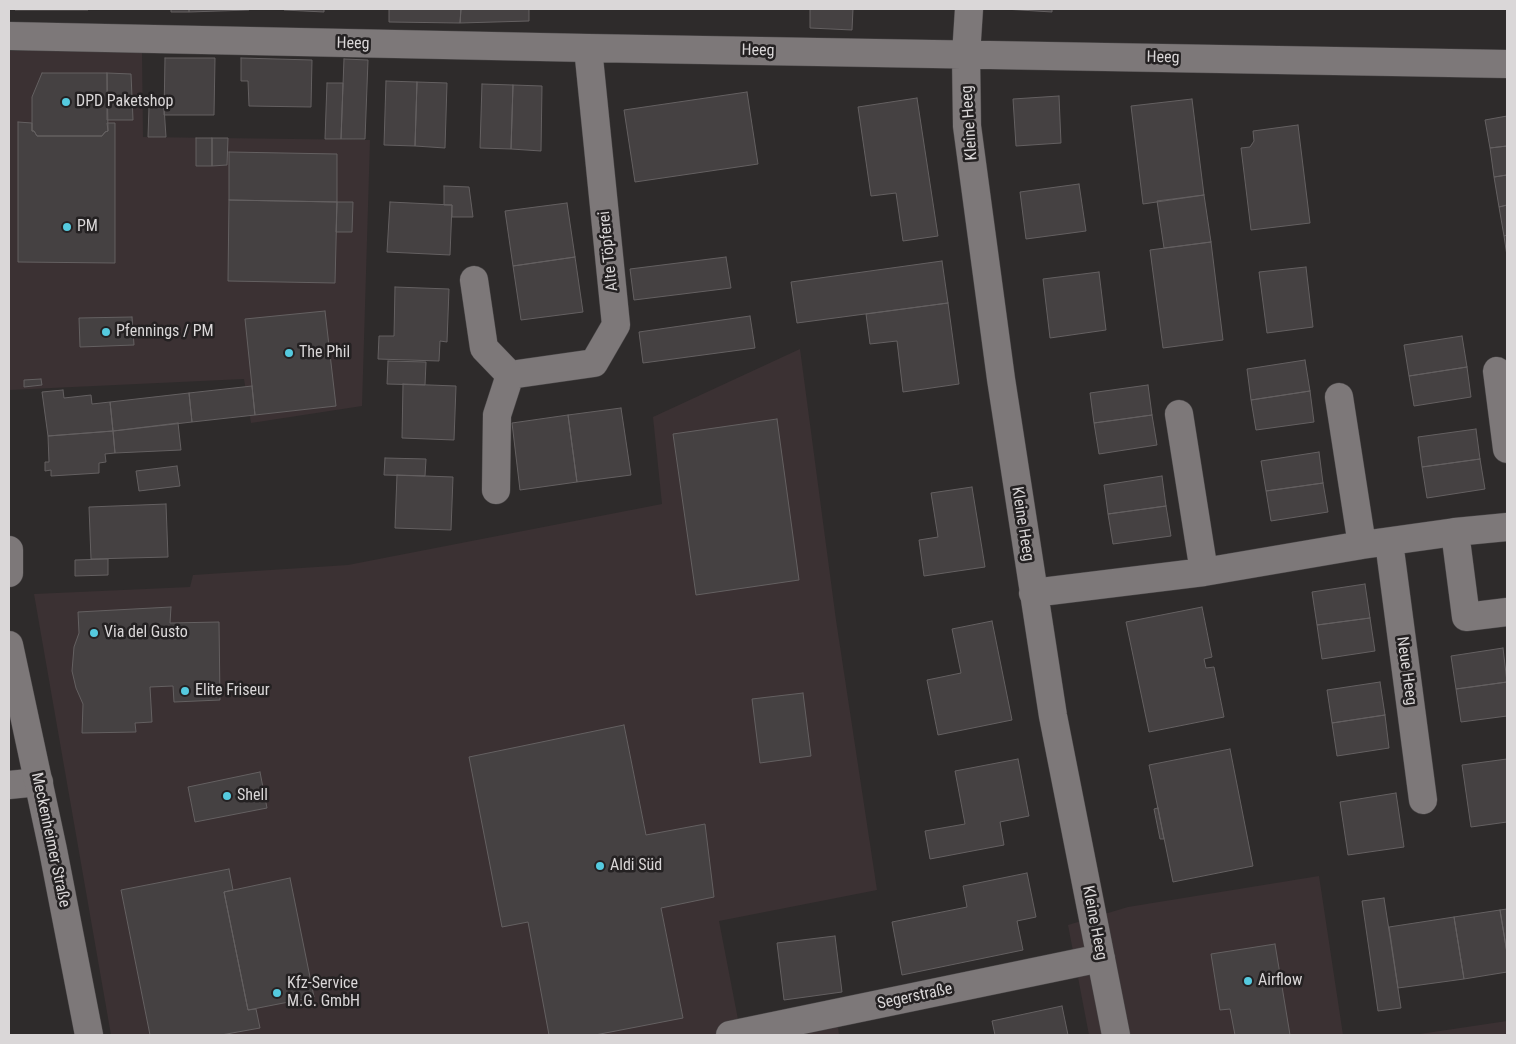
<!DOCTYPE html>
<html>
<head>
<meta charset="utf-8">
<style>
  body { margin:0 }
  #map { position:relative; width:1516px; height:1044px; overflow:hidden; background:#2e2b2b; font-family:"Roboto Condensed",sans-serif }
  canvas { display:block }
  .frame { position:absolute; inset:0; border:10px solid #dad7d8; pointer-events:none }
</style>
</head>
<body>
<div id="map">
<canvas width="1516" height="1044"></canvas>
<div class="frame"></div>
</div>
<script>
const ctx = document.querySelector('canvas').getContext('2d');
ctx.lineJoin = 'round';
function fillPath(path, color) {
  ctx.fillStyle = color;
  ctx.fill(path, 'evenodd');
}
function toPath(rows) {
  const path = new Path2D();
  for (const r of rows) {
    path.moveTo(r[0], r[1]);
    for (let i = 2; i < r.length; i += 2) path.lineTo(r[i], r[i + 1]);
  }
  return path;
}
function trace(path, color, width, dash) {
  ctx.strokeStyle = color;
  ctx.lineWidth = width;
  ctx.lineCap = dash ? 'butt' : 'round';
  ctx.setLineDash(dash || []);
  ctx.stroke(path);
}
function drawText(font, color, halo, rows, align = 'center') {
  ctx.font = font + ' "Roboto Condensed",sans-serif';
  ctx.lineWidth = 5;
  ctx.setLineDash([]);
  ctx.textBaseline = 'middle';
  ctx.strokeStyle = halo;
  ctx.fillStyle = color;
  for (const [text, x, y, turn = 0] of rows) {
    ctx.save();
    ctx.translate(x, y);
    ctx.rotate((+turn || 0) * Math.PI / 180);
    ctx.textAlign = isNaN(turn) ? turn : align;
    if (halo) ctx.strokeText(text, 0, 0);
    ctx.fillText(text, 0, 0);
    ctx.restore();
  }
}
const built = toPath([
  [9,51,142,51,143,137,370,140,362,406,251,423,244,379,9,390],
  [800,349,836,620,877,890,719,921,741,1035,111,1035,34,594,190,587,193,575,348,565,662,504,653,417],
  [1319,876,1343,1035,1089,1035,1068,925,1128,907],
  [1507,1021,1507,1035,1413,1035],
  [838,1027,839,1035,788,1035]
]);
const building = toPath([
  [15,9,88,9,88,10,15,10,15,9],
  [171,9,189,9,189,12,171,12,171,9],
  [189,9,249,9,249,10,189,12,189,9],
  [284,9,324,9,324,12,284,10,284,9],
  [389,9,461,9,460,23,389,22,389,9],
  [461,9,529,9,529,21,460,23,461,9],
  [810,9,853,9,852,30,810,28,810,9],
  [1004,9,1052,9,1052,12,1004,9],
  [165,58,215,58,214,115,164,115,165,58],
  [241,58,312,60,311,107,249,106,248,81,241,81,241,58],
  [344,59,368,60,365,139,341,139,344,59],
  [42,73,107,73,108,131,105,132,102,136,37,136,34,131,32,131,32,97,42,73],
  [107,73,131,74,133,120,107,120,107,73],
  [386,81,417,82,415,146,384,145,386,81],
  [417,82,447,83,445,148,415,146,417,82],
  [327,83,343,83,341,139,325,139,327,83],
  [482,84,513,85,511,149,480,148,482,84],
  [513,85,542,86,541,151,511,149,513,85],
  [747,92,758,164,635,182,624,110,747,92],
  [1059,96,1061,143,1016,146,1013,99,1059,96],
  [917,98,938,236,903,241,896,193,871,196,858,107,917,98],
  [1192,99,1204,195,1143,204,1131,106,1192,99],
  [149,107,164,107,166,137,148,137,149,107],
  [1507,116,1507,146,1490,148,1485,120,1507,116],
  [18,122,32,123,32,131,34,131,37,136,102,136,105,132,108,131,107,123,115,123,115,263,18,262,18,122],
  [1298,125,1310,223,1251,230,1241,148,1250,147,1254,141,1253,131,1298,125],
  [196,138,212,138,212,166,196,166,196,138],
  [212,138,228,138,227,165,212,166,212,138],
  [1507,146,1507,175,1494,177,1490,148,1507,146],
  [229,152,337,154,337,202,229,200,229,152],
  [1507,175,1507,205,1499,207,1494,177,1507,175],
  [1079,184,1086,231,1026,239,1020,192,1079,184],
  [444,186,469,187,473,217,452,217,452,205,444,205,444,186],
  [1204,195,1211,242,1164,248,1157,201,1204,195],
  [229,200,337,202,335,283,228,281,229,200],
  [337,202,353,202,352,232,336,232,337,202],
  [390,202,452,205,450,255,387,252,390,202],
  [567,203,575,257,513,266,505,211,567,203],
  [1507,205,1507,235,1504,236,1499,207,1507,205],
  [1507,235,1507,256,1504,236,1507,235],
  [1211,242,1223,340,1163,348,1150,250,1211,242],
  [575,257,583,312,521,320,513,266,575,257],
  [726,257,731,288,634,300,630,269,726,257],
  [942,261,948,303,797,323,791,282,942,261],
  [1306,267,1313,327,1267,333,1259,272,1306,267],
  [1099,272,1106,330,1050,338,1043,279,1099,272],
  [395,287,449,289,447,342,440,341,439,361,378,359,379,336,394,336,395,287],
  [948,303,959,384,903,392,897,341,870,344,866,314,948,303],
  [325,311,336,406,255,415,245,319,325,311],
  [750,316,755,348,643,363,639,332,750,316],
  [132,317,134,345,80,347,79,318,132,317],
  [1462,336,1467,367,1409,376,1404,345,1462,336],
  [1305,360,1310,391,1251,400,1247,369,1305,360],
  [388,361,426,362,425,385,387,384,388,361],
  [1467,367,1471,397,1414,406,1409,376,1467,367],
  [41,379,42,385,24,387,24,380,41,379],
  [403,384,456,386,454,440,402,438,403,384],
  [1148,385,1152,415,1094,423,1090,393,1148,385],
  [252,386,255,415,192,422,189,393,252,386],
  [63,390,64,398,91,395,92,404,110,402,113,431,48,436,42,392,63,390],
  [1310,391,1314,422,1256,430,1251,400,1310,391],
  [189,393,192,422,113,431,110,402,189,393],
  [621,408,631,475,577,482,568,415,621,408],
  [568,415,577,482,520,490,512,423,568,415],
  [1152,415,1157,445,1099,454,1094,423,1152,415],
  [777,419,799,580,696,595,673,434,777,419],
  [178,423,181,450,115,453,113,431,178,423],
  [1476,429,1480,459,1422,467,1418,437,1476,429],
  [113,431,115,453,105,454,106,462,99,463,99,473,51,476,51,470,45,471,45,462,49,462,48,436,113,431],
  [1319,452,1323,483,1266,491,1261,461,1319,452],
  [385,458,426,459,425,476,384,475,385,458],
  [1480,459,1485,489,1427,498,1422,467,1480,459],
  [177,466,180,486,139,491,136,471,177,466],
  [397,475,453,477,451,530,395,528,397,475],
  [1162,476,1166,506,1108,514,1104,485,1162,476],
  [1323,483,1328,512,1271,521,1266,491,1323,483],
  [972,487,985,567,924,576,919,540,938,537,931,493,972,487],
  [166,504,168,557,91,559,89,507,166,504],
  [1166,506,1171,536,1113,544,1108,514,1166,506],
  [108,559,108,575,75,576,75,560,108,559],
  [1365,584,1370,618,1317,625,1312,592,1365,584],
  [171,607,170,623,219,622,220,700,174,702,173,686,150,687,152,722,135,723,136,732,82,733,83,704,76,688,72,671,74,647,79,633,78,612,171,607],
  [1202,607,1212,657,1204,659,1206,668,1214,667,1224,717,1149,732,1126,622,1202,607],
  [1370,618,1375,651,1322,659,1317,625,1370,618],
  [992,621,1012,720,938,735,927,680,961,673,952,629,992,621],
  [1503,648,1507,682,1456,689,1451,656,1503,648],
  [1380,682,1385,715,1332,723,1327,690,1380,682],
  [1507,682,1507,716,1461,722,1456,689,1507,682],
  [803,693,811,756,760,763,752,699,803,693],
  [1385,715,1389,748,1337,756,1332,723,1385,715],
  [624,725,646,835,705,824,714,897,661,908,683,1018,595,1035,549,1035,528,922,502,927,469,757,624,725],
  [1230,749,1253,866,1173,882,1149,765,1230,749],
  [1018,759,1029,816,1000,822,1004,845,930,859,925,831,965,824,955,771,1018,759],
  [1507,759,1507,822,1471,827,1462,765,1507,759],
  [260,772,267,808,195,822,188,787,260,772],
  [1396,793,1404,847,1348,855,1340,802,1396,793],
  [1158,808,1164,839,1160,839,1154,809,1158,808],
  [229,869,233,890,224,892,248,1010,256,1009,260,1028,221,1035,150,1035,121,890,229,869],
  [1027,873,1036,917,1017,921,1023,950,902,975,892,922,967,907,963,886,1027,873],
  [290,878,314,997,248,1010,224,892,290,878],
  [1384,898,1401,1008,1378,1011,1362,901,1384,898],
  [1507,909,1507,953,1500,910,1507,909],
  [1500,910,1507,953,1507,972,1464,979,1454,917,1500,910],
  [1454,917,1464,979,1398,988,1389,927,1454,917],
  [835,936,842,992,784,1000,777,943,835,936],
  [1275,944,1290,1035,1235,1035,1230,1009,1220,1010,1211,954,1275,944],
  [1062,1006,1068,1035,995,1035,992,1021,1062,1006]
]);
const minor = toPath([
  [969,9,966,55,967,126,1001,379,1053,716,1116,1035],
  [9,36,588,48,1507,64],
  [474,280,484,348,510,375],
  [1497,371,1507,449],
  [1339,397,1362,545],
  [1179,414,1204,572],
  [496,490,497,415,510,375,594,363,616,325,588,48],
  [1455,532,1466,617,1507,612],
  [1389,542,1423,800],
  [1033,593,1204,572,1362,545,1455,532,1507,527],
  [9,785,39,782],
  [730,1035,1101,958]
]);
const secondary = toPath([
  [9,550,9,573],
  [9,645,53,850,89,1035]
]);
const markers = [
  [66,102,5,"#55cadf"],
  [67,227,5,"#55cadf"],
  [106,332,5,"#55cadf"],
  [289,353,5,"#55cadf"],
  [94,633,5,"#55cadf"],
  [185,691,5,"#55cadf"],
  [227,796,5,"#55cadf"],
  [600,866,5,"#55cadf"],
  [1248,981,5,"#55cadf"],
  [277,993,5,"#55cadf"]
];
const streetNames = [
  ["Heeg",353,44,1],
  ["Heeg",758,51,1],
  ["Heeg",1163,58,1],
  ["Kleine Heeg",970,123,-94],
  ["Alte Töpferei",609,251,-96],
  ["Kleine Heeg",1022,524,81],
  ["Neue Heeg",1406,671,82],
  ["Meckenheimer Straße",50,840,78],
  ["Kleine Heeg",1094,923,79],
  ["Segerstraße",915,997,-12]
];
const poiNames = [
  ["DPD Paketshop",76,102],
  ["PM",77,227],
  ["Pfennings / PM",116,332],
  ["The Phil",299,353],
  ["Via del Gusto",104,633],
  ["Elite Friseur",195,691],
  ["Shell",237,796],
  ["Aldi Süd",610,866],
  ["Airflow",1258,981],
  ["Kfz-Service",287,984],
  ["M.G. GmbH",287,1002]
];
fillPath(built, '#3b3133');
fillPath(building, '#454142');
trace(building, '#646061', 1);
trace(minor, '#494647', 29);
trace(secondary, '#494647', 29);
trace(minor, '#7d7879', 28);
trace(secondary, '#7d7879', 28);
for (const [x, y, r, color] of markers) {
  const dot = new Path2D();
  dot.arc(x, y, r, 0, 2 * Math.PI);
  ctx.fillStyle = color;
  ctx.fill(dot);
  trace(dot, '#242122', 2);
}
drawText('16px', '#dad7d8', '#242122', streetNames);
drawText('16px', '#dad7d8', '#242122', poiNames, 'left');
</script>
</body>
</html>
